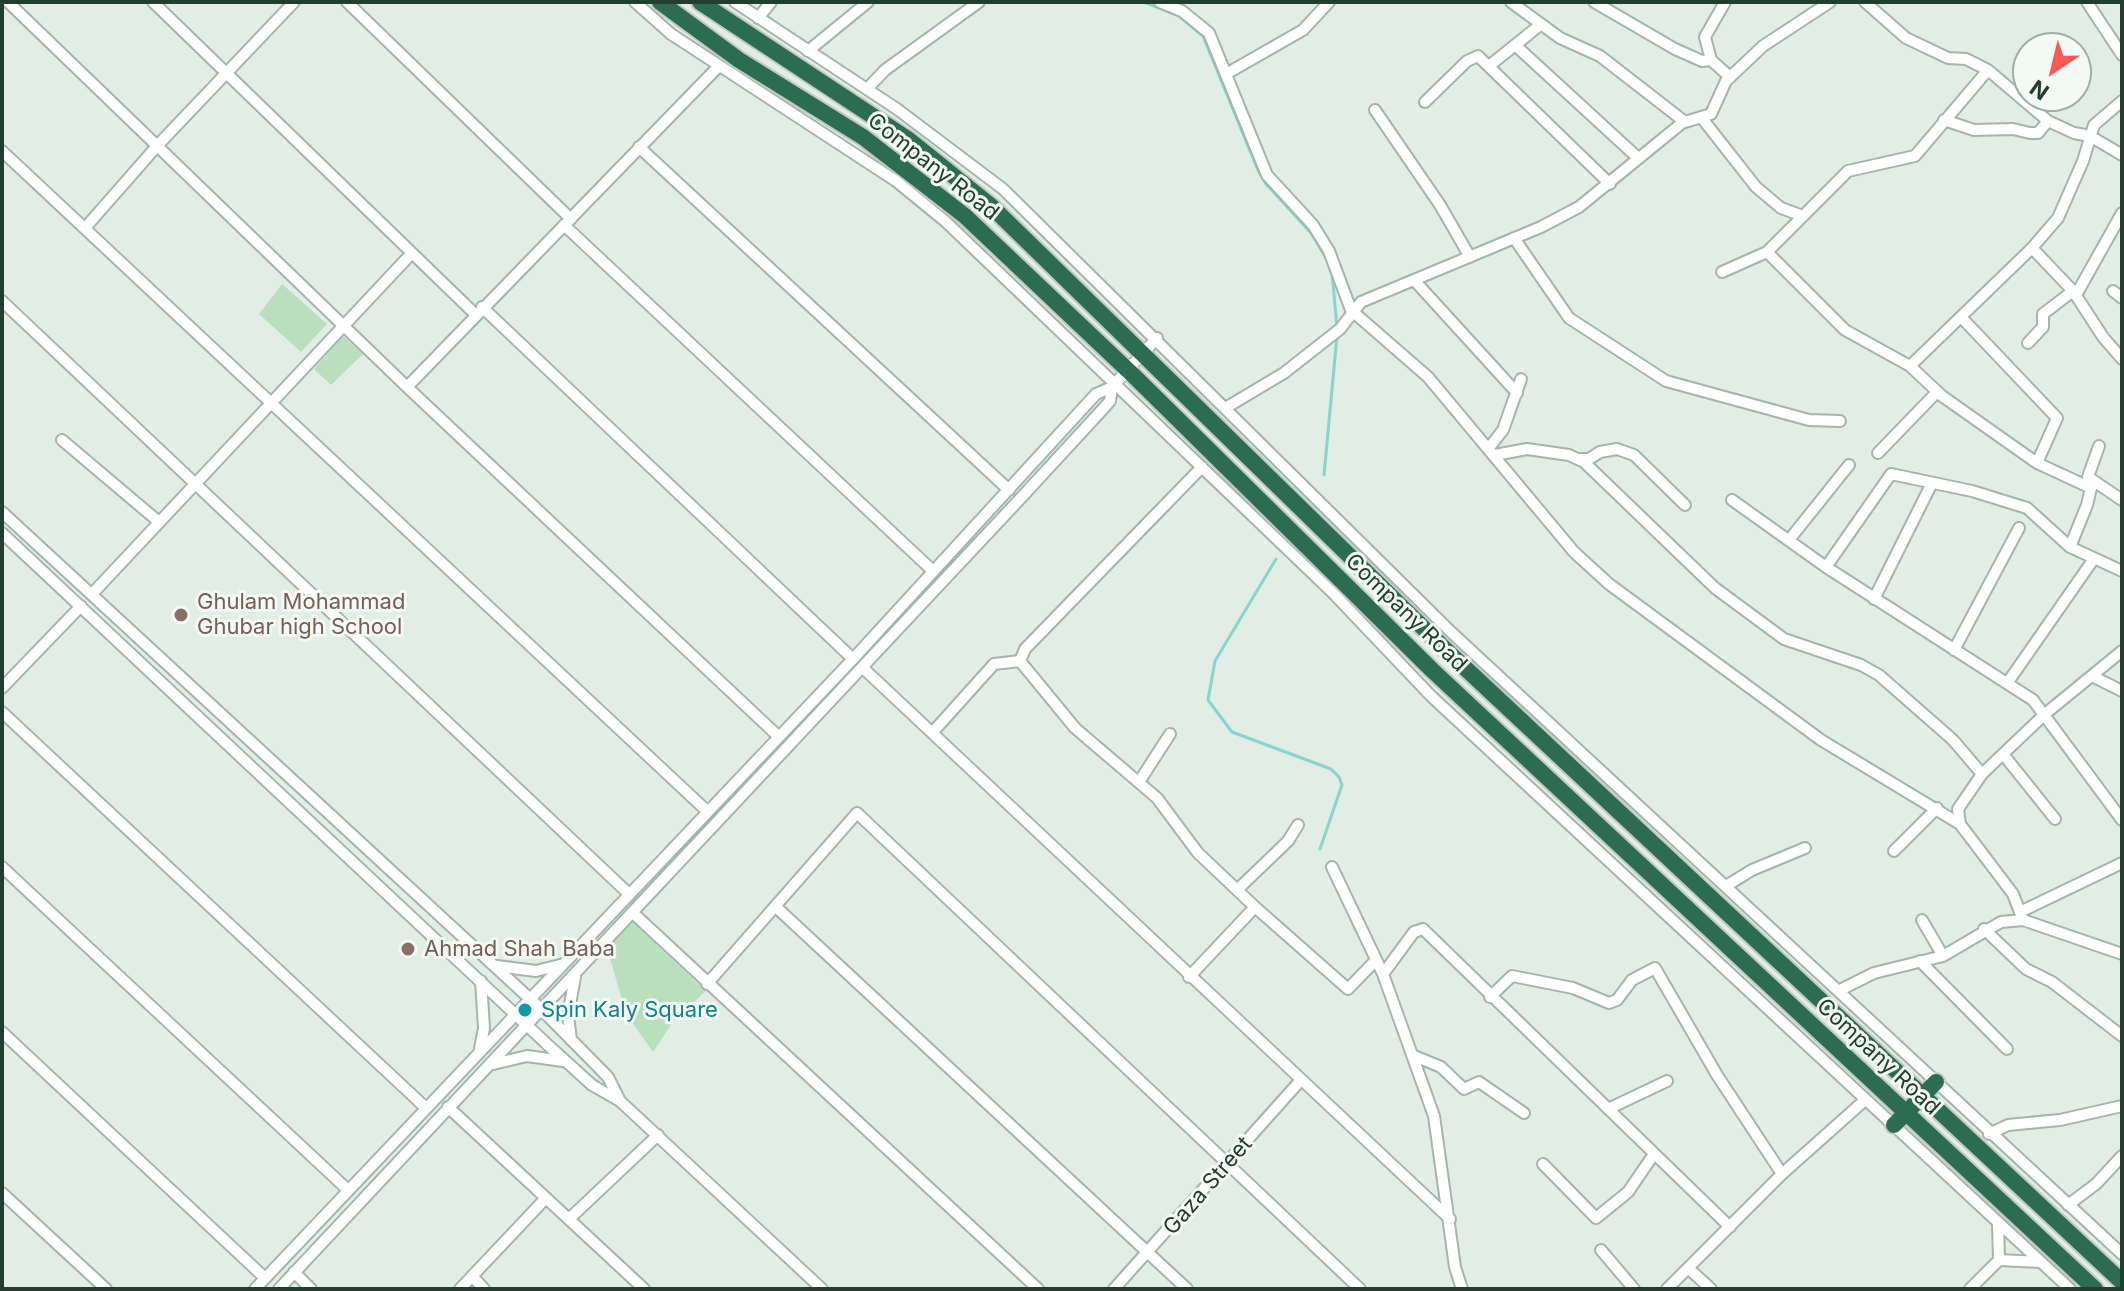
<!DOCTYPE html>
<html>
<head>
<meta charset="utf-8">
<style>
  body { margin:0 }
  #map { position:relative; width:2124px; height:1291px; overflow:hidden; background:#e2ede6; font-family:Inter,sans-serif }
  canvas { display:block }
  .frame { position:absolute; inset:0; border:4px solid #213e30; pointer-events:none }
  .north { position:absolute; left:2012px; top:32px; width:80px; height:80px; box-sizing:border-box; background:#f3f9f4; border:2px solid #9faea6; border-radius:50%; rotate:215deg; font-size:22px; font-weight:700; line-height:32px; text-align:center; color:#213e30 }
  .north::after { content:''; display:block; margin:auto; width:28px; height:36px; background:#f75b56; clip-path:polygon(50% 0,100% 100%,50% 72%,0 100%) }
</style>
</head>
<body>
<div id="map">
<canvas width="2124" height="1291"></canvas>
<div class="frame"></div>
<div class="north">N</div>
</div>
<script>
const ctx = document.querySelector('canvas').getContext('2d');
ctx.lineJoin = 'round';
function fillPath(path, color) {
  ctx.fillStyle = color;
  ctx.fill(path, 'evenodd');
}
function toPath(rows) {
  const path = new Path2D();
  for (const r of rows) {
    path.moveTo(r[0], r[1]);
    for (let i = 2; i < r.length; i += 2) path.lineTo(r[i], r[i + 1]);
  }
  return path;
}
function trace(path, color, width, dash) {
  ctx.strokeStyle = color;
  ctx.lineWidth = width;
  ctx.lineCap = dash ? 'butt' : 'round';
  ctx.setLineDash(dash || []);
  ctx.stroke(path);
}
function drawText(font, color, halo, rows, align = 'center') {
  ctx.font = font + ' Inter,sans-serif';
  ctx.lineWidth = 6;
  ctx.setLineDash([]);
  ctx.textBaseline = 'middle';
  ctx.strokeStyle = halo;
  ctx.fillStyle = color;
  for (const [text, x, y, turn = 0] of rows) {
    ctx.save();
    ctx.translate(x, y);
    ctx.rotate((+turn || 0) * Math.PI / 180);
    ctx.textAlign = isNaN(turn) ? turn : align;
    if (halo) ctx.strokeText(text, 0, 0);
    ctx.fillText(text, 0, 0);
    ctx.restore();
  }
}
const green = toPath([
  [282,284,327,324,301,352,259,314],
  [343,336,363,354,331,385,314,369],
  [631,921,706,991,674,1020,653,1052,626,1014,607,948]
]);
const stream = toPath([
  [1144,2,1179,16,1203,36,1257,168,1266,184,1311,233,1326,258],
  [1332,272,1337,328],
  [1324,475,1337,336],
  [1276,559,1215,661,1208,700,1232,732,1331,769,1339,777,1342,785,1320,849]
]);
const minor = toPath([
  [8,2,407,387,778,736],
  [153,2,475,314],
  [347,2,571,219],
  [635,2,671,34,896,181,945,221,1334,594,1431,696,2070,1289],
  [735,2,897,109,1003,189,1451,632,2122,1254],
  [1160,2,1182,11,1209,33,1267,175,1313,225,1329,251,1351,310,1428,377,1574,552,1609,584,1821,740,1960,824],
  [1511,2,1560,38,1600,56,1685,122],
  [1594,2,1675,49,1702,61,1711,60],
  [1725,2,1705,37,1711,60,1730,77],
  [1865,2,1906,38,1948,58,1966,59,1988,70,2048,121,2074,133,2090,136,2122,155],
  [2087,2,2122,55],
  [758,18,771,2],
  [1515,45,1637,157],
  [808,51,868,2],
  [1489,66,1540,25],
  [1226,74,1303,30,1329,2],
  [867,89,885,70,979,2],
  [1425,102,1467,61,1478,56,1610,184],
  [1375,110,1440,205,1470,257],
  [1701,117,1756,187,1781,208,1803,216],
  [1944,120,1974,130,2013,129,2030,133,2038,133,2048,121],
  [639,147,1009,490],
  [2,151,708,812],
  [564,225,933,571],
  [85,228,157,146,294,2],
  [1514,238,1569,318,1666,381,1809,420,1840,421],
  [2032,248,2073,291,2103,337,2122,359],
  [1767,252,1845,330,1910,366,1942,396,2037,463,2091,488],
  [1722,272,1767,252,1848,171,1915,156,1988,70],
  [1414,280,1517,393],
  [2113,291,2122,298],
  [2076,295,2122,213],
  [2,301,629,894],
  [482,307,853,659],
  [1961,317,2057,418,2037,463],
  [2028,343,2043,327,2043,314,2073,291],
  [1910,366,2032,248,2058,218,2083,161,2094,125,2122,101],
  [407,387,718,67],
  [1227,407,1284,373,1340,329,1361,302,1541,227,1579,207,1682,123,1711,114,1726,81,1763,46,1830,2],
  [62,440,159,522],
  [1488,449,1503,430,1521,379],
  [1878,453,1937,392],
  [1495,455,1527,449,1569,455,1584,462,1715,588,1784,639,1861,665,1879,675,1953,740,1982,774],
  [1579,459,1589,459,1600,452,1617,449,1634,455,1685,505],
  [2088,477,2122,500],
  [1732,500,1826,567,2033,700,2122,820],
  [2,512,541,1009,608,1077,619,1099],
  [2,533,549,1046,592,1085,620,1101,822,1289],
  [1789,540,1849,465],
  [2070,547,2087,505,2091,488,2088,477,2099,446],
  [1826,567,1891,474,1972,491,2027,508,2070,547,2122,571],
  [92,594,411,254],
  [1874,599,1931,485],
  [1954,650,2019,528],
  [1020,661,1075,728,1157,798,1198,853,1255,907],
  [1020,661,1025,649,1202,467],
  [863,668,1450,1219],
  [2092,676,2122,691],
  [2008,682,2093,560],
  [2,688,81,606],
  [2,712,426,1108],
  [932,733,994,664,1020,661],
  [2003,754,2055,819],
  [1139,782,1170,734],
  [1894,851,1937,808],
  [2,867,348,1190],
  [1332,867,1383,974,1434,1116,1455,1267,1462,1289],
  [1726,886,1752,870,1805,848],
  [1237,890,1288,841,1298,825],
  [776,907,1187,1289],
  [2022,911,2122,863],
  [633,913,1038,1289],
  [1922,920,1943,956],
  [2023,920,2013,894,1960,824,1958,809,1982,774,2045,714,2122,651],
  [1984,929,2026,969,2052,982,2122,1036],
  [1920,961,2007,1049],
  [497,966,536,971,560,965],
  [1383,974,1414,932,1423,929,1730,1227],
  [1189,977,1255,907,1348,989,1376,960],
  [707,984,857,813,1360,1289],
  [1838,991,1874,973,1943,956,2001,922,2023,920,2122,954],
  [1490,997,1512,976,1573,988,1609,1003,1617,1000,1632,980,1655,968,1717,1075,1782,1174],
  [2,1032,265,1278],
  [571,1040,568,1015,575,977],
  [480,1048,484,1028,481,981],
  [1412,1055,1441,1067,1464,1089,1479,1082,1524,1113],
  [489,1065,527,1056,563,1061],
  [448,1107,644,1289],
  [1608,1109,1667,1081],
  [1989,1134,2008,1125,2060,1120,2122,1106],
  [1543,1164,1596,1218,1628,1192,1654,1154],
  [2,1193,106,1289],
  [2068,1205,2096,1184,2122,1156],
  [569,1219,658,1135],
  [1601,1250,1634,1289],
  [1999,1260,2040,1262],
  [1688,1268,1711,1289],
  [294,1272,311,1289],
  [472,1276,484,1289],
  [255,1289,853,659,1096,394,1112,387],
  [279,1289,1019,500,1102,410,1110,401,1112,387,1157,338],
  [460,1289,546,1198],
  [1114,1289,1300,1081],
  [1667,1289,1782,1174,1865,1100],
  [1970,1289,1999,1260,1998,1224]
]);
const highway = toPath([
  [660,2,739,60,863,137,965,216,1134,376,1432,670,2095,1289],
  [700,2,909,140,991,206,1447,651,2122,1282],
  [1894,1125,1936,1082]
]);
const markers = [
  [181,615,8,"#8d6e63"],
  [408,949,8,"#8d6e63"],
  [525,1010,8,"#0f9aa8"]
];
const streetNames = [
  ["Company Road",933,167,38],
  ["Company Road",1406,613,44],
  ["Company Road",1878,1057,43],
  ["Gaza Street",1208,1186,-49]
];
const educationNames = [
  ["Ghulam Mohammad",197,602],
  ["Ghubar high School",197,627],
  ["Ahmad Shah Baba",424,949]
];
const cultureNames = [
  ["Spin Kaly Square",541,1010]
];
fillPath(green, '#badfbc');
trace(stream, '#88d4cf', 3);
trace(minor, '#a4b5ac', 14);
trace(highway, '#c1c9c5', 20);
trace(minor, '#fff', 10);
trace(highway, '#2c6c51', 16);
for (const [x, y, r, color] of markers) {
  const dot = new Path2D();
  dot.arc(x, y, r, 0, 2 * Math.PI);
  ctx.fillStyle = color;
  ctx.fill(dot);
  trace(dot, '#f3f9f4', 3);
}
drawText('22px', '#213e30', '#f3f9f4', streetNames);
drawText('22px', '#785e54', '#f3f9f4', educationNames, 'left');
drawText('22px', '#0d838f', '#f3f9f4', cultureNames, 'left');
</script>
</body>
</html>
